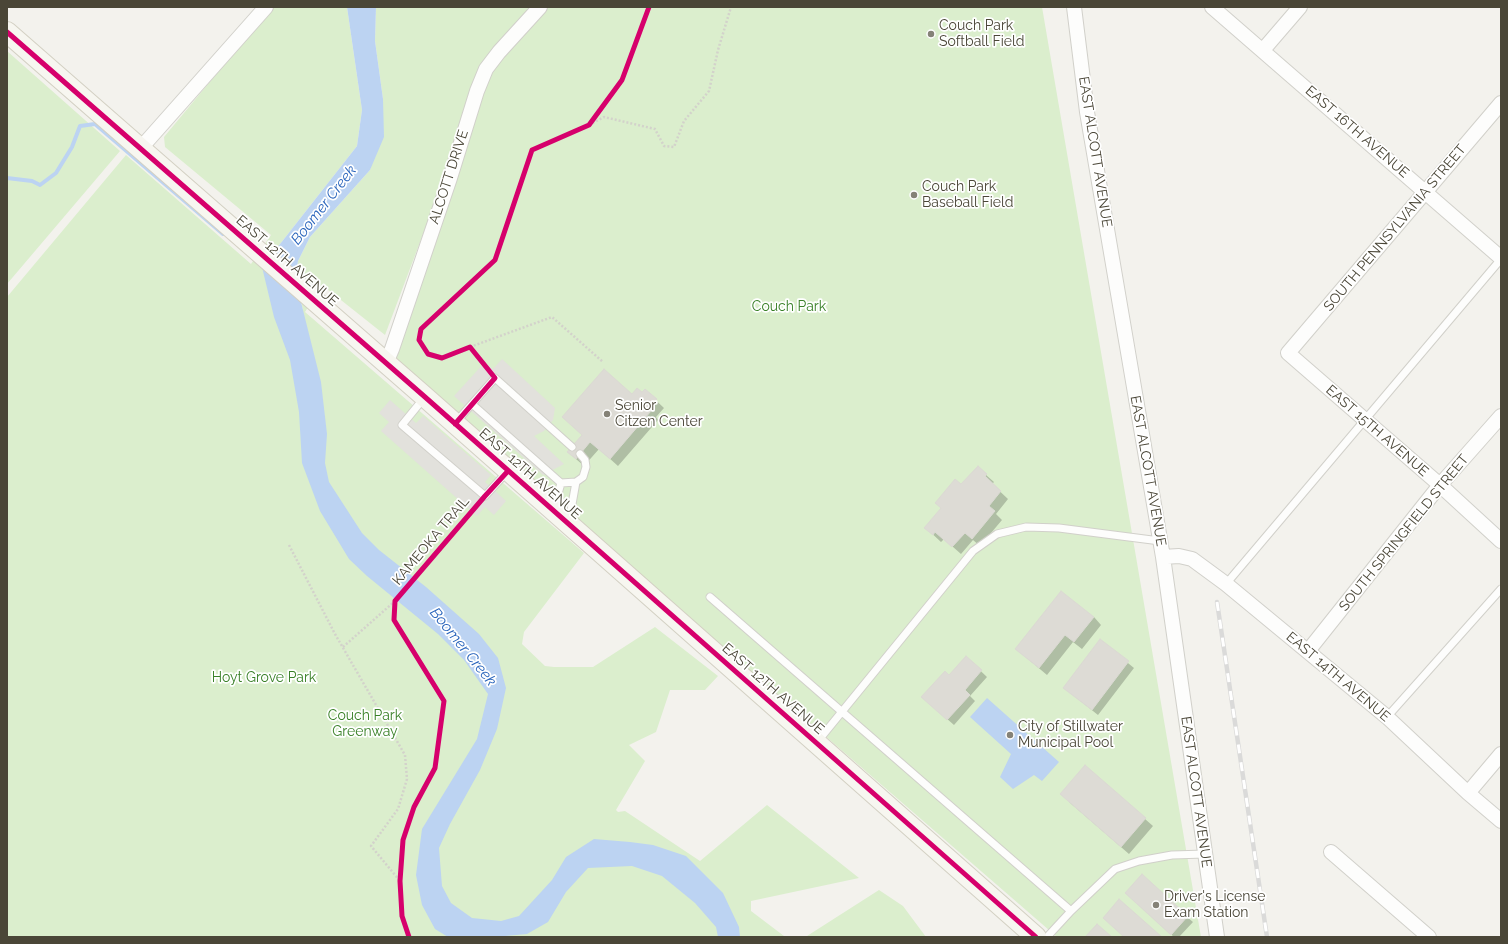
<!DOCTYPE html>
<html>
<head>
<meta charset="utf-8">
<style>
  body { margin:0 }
  #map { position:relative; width:1508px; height:944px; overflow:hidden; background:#f3f2ed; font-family:Raleway,sans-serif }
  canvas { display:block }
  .frame { position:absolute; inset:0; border:8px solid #4a4637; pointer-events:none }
</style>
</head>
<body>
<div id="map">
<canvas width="1508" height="944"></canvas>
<div class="frame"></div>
</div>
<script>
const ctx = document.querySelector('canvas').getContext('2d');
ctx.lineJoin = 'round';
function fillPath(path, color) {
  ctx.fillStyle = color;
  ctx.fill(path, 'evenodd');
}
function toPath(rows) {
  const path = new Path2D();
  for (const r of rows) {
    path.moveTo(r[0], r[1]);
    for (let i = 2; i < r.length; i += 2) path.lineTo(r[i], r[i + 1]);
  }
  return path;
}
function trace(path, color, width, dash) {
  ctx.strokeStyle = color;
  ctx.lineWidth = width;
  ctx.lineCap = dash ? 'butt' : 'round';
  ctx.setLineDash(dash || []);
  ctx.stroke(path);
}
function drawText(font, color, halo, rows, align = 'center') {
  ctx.font = font + ' Raleway,sans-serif';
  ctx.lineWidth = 3.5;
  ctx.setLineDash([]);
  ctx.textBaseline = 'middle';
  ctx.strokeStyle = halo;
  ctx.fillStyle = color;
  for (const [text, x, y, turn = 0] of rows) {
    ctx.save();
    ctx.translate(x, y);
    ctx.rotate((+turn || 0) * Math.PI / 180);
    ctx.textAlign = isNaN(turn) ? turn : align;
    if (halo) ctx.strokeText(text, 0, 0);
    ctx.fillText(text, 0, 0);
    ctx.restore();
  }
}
const green = toPath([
  [272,7,347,7,362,110,357,146,262,267,303,310,295,278,298,261,310,237,370,170,383,99,375,41,376,7,544,7,524,33,547,7,1042,7,1201,937,1057,937,394,362,477,91,385,335,322,285,305,312,584,553,524,632,522,644,545,666,554,667,593,667,655,627,718,676,705,690,670,690,656,732,629,745,645,761,616,810,618,812,625,811,700,861,767,805,859,878,751,901,751,911,784,936,807,936,879,890,903,906,926,937,7,937,7,297,126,155,251,264,271,235,165,147,164,137],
  [7,51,120,151,7,284]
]);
const parking = toPath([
  [502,359,555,408,553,420,544,431,534,436,564,464,543,475,454,396,485,362,493,369],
  [390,400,416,423,423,416,491,475,485,482,506,501,494,515,485,507,477,516,381,431,389,422,379,413]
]);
const water = toPath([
  [347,7,376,7,375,41,383,99,384,137,370,170,310,237,298,261,295,278,321,382,327,434,325,463,329,482,362,533,379,550,426,587,479,634,498,658,506,688,497,729,480,770,450,824,439,848,442,886,451,903,472,918,501,921,519,916,552,880,566,857,594,839,630,842,653,845,686,856,723,893,739,927,740,937,718,937,716,927,695,903,662,876,632,866,588,868,566,892,548,922,527,934,494,937,448,937,435,929,422,905,416,875,422,829,477,739,488,694,464,660,438,634,367,576,349,559,320,511,302,463,299,412,290,360,274,317,262,267,357,146,362,110],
  [987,698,1059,762,1042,781,1034,775,1013,789,1000,777,1011,754,970,717]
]);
const shadow = toPath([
  [645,390,664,408,656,417,658,420,618,466,599,449,584,466,568,452,632,395,642,394],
  [986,475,994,482,992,484,1008,499,996,514,1002,520,980,546,973,540,961,554,944,539,941,542,926,528,961,486],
  [1094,617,1101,625,1082,649,1073,642,1047,675,1016,649],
  [1101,641,1134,668,1098,715,1064,688],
  [966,657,987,677,970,696,975,701,954,725,929,703,949,676],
  [1069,802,1145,819,1153,826,1129,854],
  [1132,899,1187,917,1193,922,1179,937,1174,937]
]);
const stream = toPath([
  [7,178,32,181,40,185,56,173,72,147,80,126,95,124,223,234]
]);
const building = toPath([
  [604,369,632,394,637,388,642,392,645,389,657,399,649,409,651,411,610,459,590,442,576,459,567,452,582,435,562,417,604,369],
  [978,466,987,474,985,476,1001,491,989,506,995,511,972,539,965,533,952,547,935,532,933,535,924,528,941,508,935,503,955,479,961,484,978,466],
  [1061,591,1094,617,1074,642,1065,635,1039,668,1015,649,1061,591],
  [1100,639,1129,661,1092,710,1063,688,1100,639],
  [966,656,982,670,965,690,970,695,947,720,921,697,945,671,949,675,966,656],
  [1085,765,1146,818,1121,847,1060,794,1085,765],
  [1142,874,1188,916,1171,935,1125,893,1142,874],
  [1119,899,1162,937,1124,937,1103,918,1119,899],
  [1097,924,1112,937,1085,937,1097,924]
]);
const path = toPath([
  [589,125,604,117,655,129,664,146,674,147,684,121,709,91,718,50,731,7],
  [470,347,552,317,603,362],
  [289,545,335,634,405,755,407,779,398,809,371,846,400,881],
  [343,647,395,601]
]);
const lane = toPath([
  [424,398,402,425,485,496,507,472],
  [472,404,561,483,576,482,583,477,586,467,585,460,580,454],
  [456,422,495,378,572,447],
  [554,508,561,483],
  [569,521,576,482],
  [1226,584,1501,259],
  [710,597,1071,911,1047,937],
  [1387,717,1501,589],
  [818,741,973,551,997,534,1026,527,1059,528,1160,541],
  [1071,911,1115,869,1139,861,1172,855,1205,854]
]);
const street = toPath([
  [1074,7,1087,112,1163,557,1217,937],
  [1212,7,1501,258],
  [1263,50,1300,7],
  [1501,103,1288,353,1440,485,1501,541],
  [140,149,266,7],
  [386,363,392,349,450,178,477,91,486,69,499,52,540,7],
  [1163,557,1179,556,1192,559,1226,584,1387,717,1468,793,1501,821],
  [1308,651,1440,485,1501,416],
  [1468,793,1501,754],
  [1331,852,1429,937]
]);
const secondary = toPath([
  [7,32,425,397,1036,937]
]);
const rail = toPath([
  [1217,602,1267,937]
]);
const cycleway = toPath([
  [7,32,425,397,1036,937],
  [455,424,495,378,470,347,442,358,428,354,419,340,421,329,495,260,532,150,589,125,622,80,649,7],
  [409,937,402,916,400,881,403,840,414,807,435,768,444,701,394,620,395,601,485,496,508,471]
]);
const markers = [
  [931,34,4,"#858277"],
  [914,195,4,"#858277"],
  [607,414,4,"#858277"],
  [1010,735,4,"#858277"],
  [1156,905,4,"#858277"]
];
const poiNames = [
  ["Couch Park",939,26],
  ["Softball Field",939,42],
  ["Couch Park",922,187],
  ["Baseball Field",922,203],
  ["Senior",615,406],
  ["Citzen Center",615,422],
  ["City of Stillwater",1018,727],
  ["Municipal Pool",1018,743],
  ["Driver's License",1164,897],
  ["Exam Station",1164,913]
];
const streetNames = [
  ["EAST 16TH AVENUE",1357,132,41],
  ["EAST ALCOTT AVENUE",1095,152,81],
  ["ALCOTT DRIVE",449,177,-72],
  ["SOUTH PENNSYLVANIA STREET",1395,228,-50],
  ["EAST 12TH AVENUE",287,261,41],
  ["EAST 15TH AVENUE",1377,431,41],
  ["EAST ALCOTT AVENUE",1148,471,80],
  ["EAST 12TH AVENUE",530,474,41],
  ["SOUTH SPRINGFIELD STREET",1404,533,-51],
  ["KAMEOKA TRAIL",431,541,-50],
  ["EAST 14TH AVENUE",1338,677,40],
  ["EAST 12TH AVENUE",773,689,41],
  ["EAST ALCOTT AVENUE",1196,792,82]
];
const parkNames = [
  ["Couch Park",789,307],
  ["Hoyt Grove Park",264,678],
  ["Couch Park",365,716],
  ["Greenway",365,732]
];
const waterNames = [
  ["Boomer Creek",324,205,-52],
  ["Boomer Creek",463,647,51]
];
fillPath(green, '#dbeecd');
fillPath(parking, '#e2e1dc');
fillPath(water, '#bcd3f2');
fillPath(shadow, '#0003');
trace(stream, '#bcd3f2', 4);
fillPath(building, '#dddbd5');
trace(building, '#dbdad3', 1);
trace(lane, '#d1d0ca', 9);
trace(street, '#d1d0ca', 16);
trace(secondary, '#d3d0c3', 22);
trace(path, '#d3d2cb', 2.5, [2, 2]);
trace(lane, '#fdfdfc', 7);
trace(street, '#fdfdfc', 14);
trace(secondary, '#f7f6f0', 20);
trace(rail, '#dadad9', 4.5);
trace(rail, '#fff', 3, [9]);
trace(cycleway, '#d6006c', 5);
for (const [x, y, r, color] of markers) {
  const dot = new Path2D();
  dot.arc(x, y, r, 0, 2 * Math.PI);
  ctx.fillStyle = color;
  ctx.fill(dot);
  trace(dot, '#fff', 1.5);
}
drawText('14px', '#4a4637', '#fff', poiNames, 'left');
drawText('14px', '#4a4637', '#fff', streetNames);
drawText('14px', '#398027', '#fff', parkNames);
drawText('italic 15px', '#2a65bc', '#fff', waterNames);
</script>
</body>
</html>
